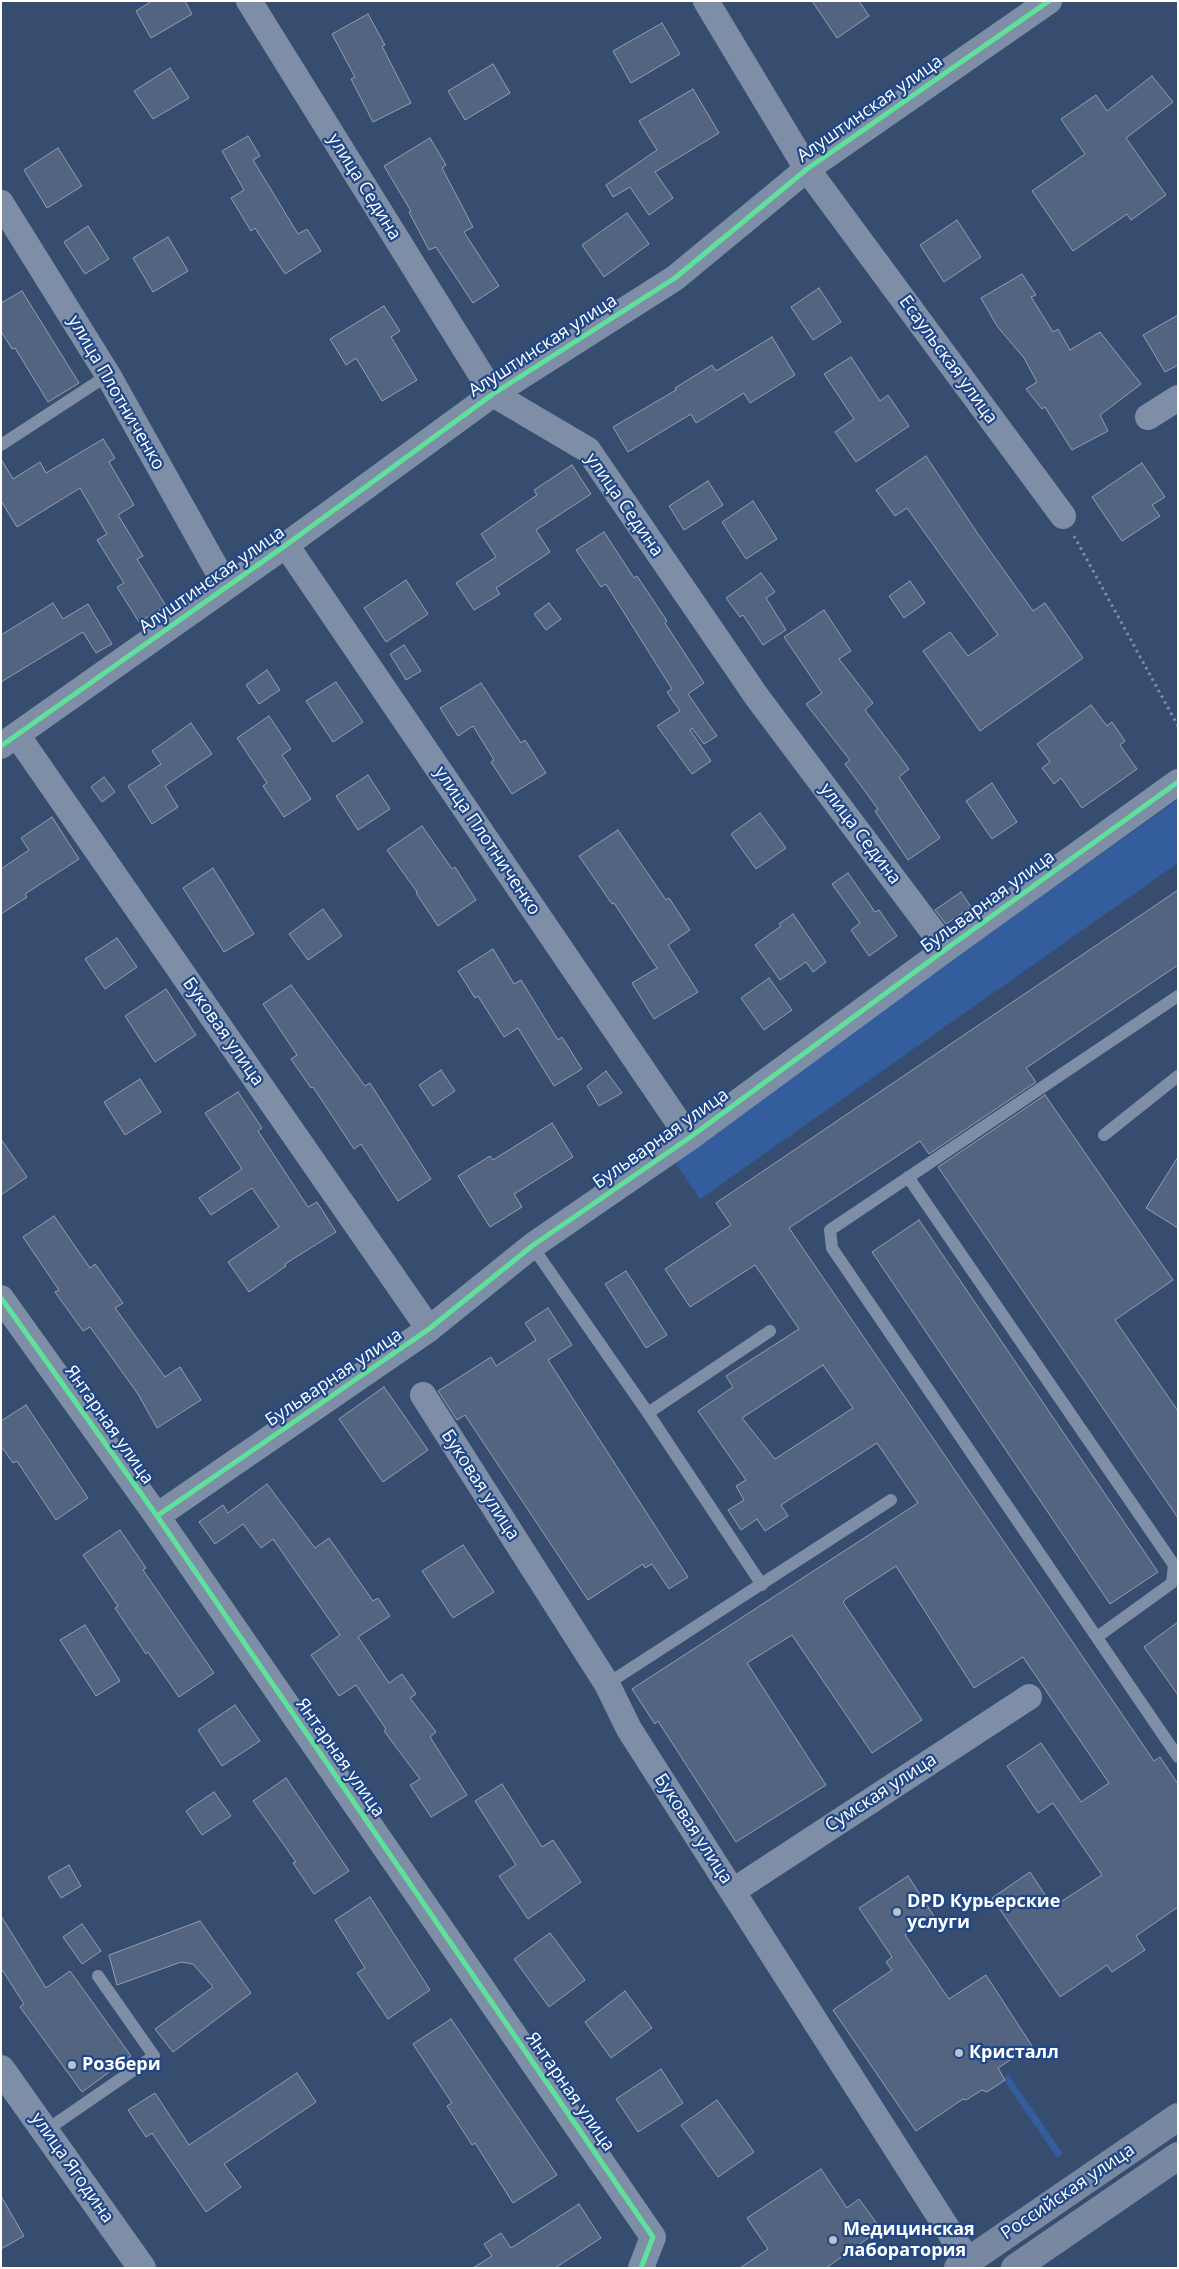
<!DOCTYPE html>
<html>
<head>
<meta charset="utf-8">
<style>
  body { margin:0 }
  #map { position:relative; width:1179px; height:2269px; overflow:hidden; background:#374d70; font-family:"Open Sans",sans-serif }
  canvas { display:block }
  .frame { position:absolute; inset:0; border:2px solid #fff; pointer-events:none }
</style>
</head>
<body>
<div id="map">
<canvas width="1179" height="2269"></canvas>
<div class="frame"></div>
</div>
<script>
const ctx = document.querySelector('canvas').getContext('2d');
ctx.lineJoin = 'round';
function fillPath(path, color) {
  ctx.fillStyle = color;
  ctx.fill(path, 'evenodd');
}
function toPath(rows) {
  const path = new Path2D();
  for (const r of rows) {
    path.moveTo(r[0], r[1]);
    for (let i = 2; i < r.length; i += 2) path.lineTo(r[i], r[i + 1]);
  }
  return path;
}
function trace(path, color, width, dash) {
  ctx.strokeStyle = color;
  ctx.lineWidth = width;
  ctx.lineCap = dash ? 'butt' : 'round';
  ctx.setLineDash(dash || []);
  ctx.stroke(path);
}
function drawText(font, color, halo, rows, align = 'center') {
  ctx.font = font + ' "Open Sans",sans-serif';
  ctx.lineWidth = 4.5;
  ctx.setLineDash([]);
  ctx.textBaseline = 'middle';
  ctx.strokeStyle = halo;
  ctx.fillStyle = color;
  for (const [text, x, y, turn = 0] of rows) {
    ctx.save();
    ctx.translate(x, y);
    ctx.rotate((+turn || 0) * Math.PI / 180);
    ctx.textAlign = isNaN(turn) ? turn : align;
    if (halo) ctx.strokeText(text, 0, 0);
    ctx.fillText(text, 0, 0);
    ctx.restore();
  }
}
const green = toPath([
  [1178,799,1178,863,700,1199,673,1159],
  [1008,2074,1063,2154,1057,2158,1004,2080]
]);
const building = toPath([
  [152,1,185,1,192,14,151,38,136,11,152,1],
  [812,1,859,1,869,16,837,38,812,1],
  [368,14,385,45,382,46,411,103,373,122,351,79,355,77,332,34,368,14],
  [662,23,680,54,631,83,613,51,662,23],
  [493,64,510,93,465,120,448,91,493,64],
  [170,68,189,98,153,119,134,91,170,68],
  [1152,76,1173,102,1126,138,1166,195,1131,220,1127,214,1073,251,1032,191,1085,154,1061,119,1096,95,1107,111,1152,76],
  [693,89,719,133,655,172,673,198,649,215,630,187,613,197,606,185,657,150,639,121,693,89],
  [248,136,260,156,253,160,298,234,307,229,321,251,285,274,255,228,251,231,231,198,244,190,222,151,248,136],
  [430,138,446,165,442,168,473,227,464,232,499,286,473,303,436,247,429,250,409,212,411,211,384,166,430,138],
  [58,148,82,186,47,208,24,170,58,148],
  [627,213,649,244,604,277,582,245,627,213],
  [957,220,981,257,944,282,920,245,957,220],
  [88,226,109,259,85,274,64,242,88,226],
  [168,237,188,271,153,292,133,258,168,237],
  [1022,274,1036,295,1031,297,1053,332,1058,329,1070,350,1100,332,1141,384,1100,415,1108,431,1072,450,1045,407,1042,409,1026,389,1037,382,1024,358,997,326,981,298,1022,274],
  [819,288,841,322,813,340,791,307,819,288],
  [22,291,79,383,48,402,15,348,12,349,1,331,1,303,22,291],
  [384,306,400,331,391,337,417,380,382,401,356,358,346,365,330,339,384,306],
  [1178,315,1178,365,1165,372,1143,335,1178,315],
  [772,337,795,375,750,403,744,393,696,423,691,414,628,452,613,427,676,390,675,388,712,365,716,371,772,337],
  [851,357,880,401,888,395,909,426,856,462,835,432,854,419,824,374,851,357],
  [103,439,115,458,109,462,134,505,118,515,143,556,137,559,166,606,139,622,117,587,124,583,97,540,107,534,80,488,17,527,1,501,1,459,13,479,40,462,46,473,103,439],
  [926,456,978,534,1033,611,1045,603,1083,658,980,731,923,651,950,632,968,656,998,635,907,508,895,516,876,490,926,456],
  [1142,463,1165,497,1152,505,1160,516,1122,541,1092,497,1142,463],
  [572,465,591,494,536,530,550,552,496,588,500,594,474,610,456,583,496,557,481,534,537,495,534,490,572,465],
  [708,481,723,505,684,530,669,506,708,481],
  [753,501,777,539,746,559,722,522,753,501],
  [604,532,634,578,637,576,667,621,665,623,704,683,688,694,717,736,704,744,692,728,690,730,711,761,692,774,657,726,680,711,667,692,672,689,606,584,601,587,576,550,604,532],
  [761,573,775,592,766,598,786,630,763,645,743,615,740,617,726,598,761,573],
  [406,580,428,614,386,642,364,608,406,580],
  [910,581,925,603,904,618,889,596,910,581],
  [53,603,63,619,88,604,112,644,96,653,83,632,1,682,1,635,53,603],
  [549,603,561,619,546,630,534,614,549,603],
  [824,610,851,651,839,659,873,703,865,710,909,769,899,777,940,838,908,860,875,811,878,809,845,764,850,760,806,704,822,693,784,637,824,610],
  [404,645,421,671,406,680,390,654,404,645],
  [267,670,280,690,259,704,246,685,267,670],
  [336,682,363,722,333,742,306,701,336,682],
  [481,683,521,743,525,740,546,773,512,794,491,762,494,760,473,726,458,736,440,708,481,683],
  [1091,705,1107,726,1112,722,1125,741,1120,745,1137,769,1082,808,1061,778,1054,784,1042,768,1050,762,1037,744,1091,705],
  [269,716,291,749,282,755,311,799,284,817,263,786,267,783,237,738,269,716],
  [191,723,212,754,165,786,178,807,152,824,128,786,161,764,152,751,191,723],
  [368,775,390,809,358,830,336,796,368,775],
  [104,777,115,792,102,802,91,787,104,777],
  [992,783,1017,822,992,839,966,801,992,783],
  [760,813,786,848,756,869,731,834,760,813],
  [52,817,79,859,25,894,27,897,1,914,1,869,29,850,21,838,52,817],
  [422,826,452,869,455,867,476,900,438,926,416,893,417,892,387,850,422,826],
  [618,830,666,900,669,898,690,930,668,945,698,992,654,1019,632,983,657,968,614,903,612,904,579,856,618,830],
  [213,868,254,934,224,952,183,888,213,868],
  [848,873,875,912,879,910,897,936,869,956,851,930,860,923,832,884,848,873],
  [1178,890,1178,965,1026,1068,1036,1082,929,1154,920,1141,789,1228,1154,1761,1160,1757,1178,1784,1178,1907,1136,1936,1145,1950,1112,1972,1107,1965,1060,1997,992,1898,1030,1872,1053,1907,1102,1875,1053,1803,1038,1813,1007,1766,1041,1743,1081,1802,1109,1783,1023,1657,974,1688,896,1566,847,1598,843,1602,922,1720,872,1753,792,1635,747,1663,826,1785,736,1842,658,1721,655,1724,632,1689,918,1503,877,1443,781,1505,788,1516,765,1531,757,1519,741,1530,728,1510,744,1500,736,1486,746,1480,698,1411,733,1387,726,1376,799,1329,755,1265,690,1307,665,1269,731,1225,716,1203,1178,890],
  [823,1365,853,1408,775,1459,742,1418,823,1365],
  [961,892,971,907,946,924,935,910,961,892],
  [323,909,342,936,308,960,289,934,323,909],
  [793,914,826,962,813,972,806,962,780,980,755,945,781,926,779,924,793,914],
  [117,938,137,967,105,989,85,959,117,938],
  [493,949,514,984,521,980,558,1040,562,1037,582,1069,554,1086,518,1028,504,1037,478,996,475,998,458,971,493,949],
  [769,978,792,1010,764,1030,741,998,769,978],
  [291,985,365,1086,370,1083,431,1179,398,1201,361,1144,354,1149,313,1087,311,1088,291,1059,297,1055,263,1004,291,985],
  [166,989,196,1035,155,1062,125,1016,166,989],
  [441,1070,455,1091,433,1106,419,1085,441,1070],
  [606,1071,622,1093,599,1106,587,1086,606,1071],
  [140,1079,161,1112,125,1135,104,1102,140,1079],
  [238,1092,262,1128,258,1131,308,1207,317,1202,336,1232,285,1264,286,1266,249,1292,228,1262,279,1227,252,1188,211,1215,199,1198,242,1169,205,1113,238,1092],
  [1045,1095,1173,1280,1115,1320,1178,1411,1178,1518,938,1167,1045,1095],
  [552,1123,573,1157,514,1194,522,1207,490,1227,458,1176,490,1156,493,1160,552,1123],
  [1,1139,27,1177,1,1195,1,1139],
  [1178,1157,1178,1228,1146,1208,1178,1157],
  [54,1216,90,1268,95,1264,123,1303,115,1308,165,1377,180,1367,201,1400,157,1428,138,1394,90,1327,83,1331,55,1292,59,1290,23,1237,54,1216],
  [919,1220,1158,1572,1110,1604,872,1252,919,1220],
  [626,1271,667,1335,646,1348,605,1284,626,1271],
  [548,1308,572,1345,548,1360,688,1577,669,1589,652,1564,645,1568,643,1564,588,1600,465,1415,457,1420,438,1391,491,1357,496,1366,536,1340,525,1323,548,1308],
  [384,1387,428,1450,383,1482,339,1419,384,1387],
  [26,1405,88,1498,56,1520,17,1461,13,1463,1,1446,1,1421,26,1405],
  [267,1484,315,1548,329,1538,373,1601,378,1598,390,1616,358,1637,389,1683,402,1674,416,1694,410,1698,436,1732,430,1737,467,1795,431,1817,410,1785,420,1779,384,1731,386,1729,356,1685,339,1696,311,1655,340,1635,273,1539,261,1548,243,1524,215,1544,199,1522,223,1505,228,1513,267,1484],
  [120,1530,146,1568,143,1570,214,1673,179,1697,148,1652,146,1654,115,1608,118,1606,83,1555,120,1530],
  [463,1545,494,1592,453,1618,422,1571,463,1545],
  [1178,1622,1178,1695,1144,1647,1178,1622],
  [85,1625,120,1681,96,1696,60,1640,85,1625],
  [235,1705,260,1741,222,1766,198,1730,235,1705],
  [286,1778,349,1871,314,1894,293,1863,296,1862,253,1801,286,1778],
  [502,1784,542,1847,553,1840,581,1882,528,1919,499,1876,516,1865,475,1801,502,1784],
  [214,1792,231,1816,202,1835,186,1811,214,1792],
  [69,1865,81,1886,61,1898,48,1877,69,1865],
  [908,1876,934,1916,905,1935,949,1999,986,1975,1032,2046,998,2068,1005,2080,987,2092,982,2090,966,2100,963,2099,916,2131,833,2010,892,1970,886,1962,892,1957,859,1908,908,1876],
  [370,1897,430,1990,388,2019,357,1973,365,1968,335,1920,370,1897],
  [1,1916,46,1988,70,1971,131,2056,82,2092,20,2007,24,2004,1,1968,1,1916],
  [200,1921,251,1993,173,2052,155,2029,213,1987,193,1964,181,1962,117,1985,109,1955,200,1921],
  [82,1924,101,1951,82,1964,63,1937,82,1924],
  [550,1933,585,1980,549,2007,514,1959,550,1933],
  [625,1991,652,2028,611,2058,585,2022,625,1991],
  [451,2019,557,2175,513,2203,475,2143,472,2145,447,2106,452,2103,413,2044,451,2019],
  [661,2069,683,2103,638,2132,616,2099,661,2069],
  [297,2073,316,2102,224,2164,241,2187,206,2212,152,2133,146,2137,128,2110,155,2093,189,2145,297,2073],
  [717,2100,754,2152,718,2177,681,2125,717,2100],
  [821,2169,847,2208,859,2199,881,2229,826,2268,740,2268,768,2249,747,2218,821,2169],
  [1,2196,24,2236,1,2249,1,2196],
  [579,2204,601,2238,555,2268,473,2268,492,2256,484,2244,501,2233,511,2248,579,2204]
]);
const path = toPath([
  [1074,536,1178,726]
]);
const service = toPath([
  [1,445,108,375],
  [1178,996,830,1230,832,1248,1178,1757],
  [1104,1135,1178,1076],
  [908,1177,1174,1565,1172,1583,1097,1637],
  [532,1246,648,1413,762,1585],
  [648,1413,770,1331],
  [607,1684,891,1500],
  [45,2131,154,2056,98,1976]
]);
const minor = toPath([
  [249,1,493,394,588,450,757,697,946,949],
  [706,1,807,169,1063,516],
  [1,203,108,375,226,586],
  [1148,417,1178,398],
  [286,545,689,1138],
  [17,735,429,1329],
  [1,746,286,545,493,394,675,278,807,169,1049,1],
  [1,1298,157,1516,653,2237,641,2268],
  [423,1395,607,1684,629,1729,968,2261],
  [157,1516,429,1329,532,1246,689,1138,946,949,1178,782],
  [733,1891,1029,1697]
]);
const tertiary = toPath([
  [1,2069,142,2268]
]);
const secondary = toPath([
  [958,2268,1178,2117],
  [1015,2268,1178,2156]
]);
const cycleway = toPath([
  [1,746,286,545,493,394,675,278,807,169,1049,1],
  [1,1298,157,1516,653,2237,641,2268],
  [157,1516,429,1329,532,1246,689,1138,946,949,1178,782]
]);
const markers = [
  [897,1912,5,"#b9c1cd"],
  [959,2053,5,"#b9c1cd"],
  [72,2065,5,"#b9c1cd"],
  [833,2240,5,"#b9c1cd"]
];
const streetNames = [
  ["Алуштинская улица",870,109,-35],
  ["улица Седина",364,187,58],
  ["Алуштинская улица",543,346,-33],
  ["Есаульская улица",948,360,54],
  ["улица Плотниченко",116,393,60],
  ["улица Седина",624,505,55],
  ["Алуштинская улица",212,580,-35],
  ["улица Седина",860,834,53],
  ["улица Плотниченко",487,841,56],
  ["Бульварная улица",988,902,-36],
  ["Буковая улица",223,1032,55],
  ["Бульварная улица",661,1139,-35],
  ["Бульварная улица",334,1378,-34],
  ["Янтарная улица",109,1425,55],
  ["Буковая улица",480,1485,57],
  ["Янтарная улица",340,1758,55],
  ["Сумская улица",881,1793,-33],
  ["Буковая улица",693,1829,57],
  ["Янтарная улица",570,2092,55],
  ["улица Ягодина",72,2168,55],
  ["Российская улица",1068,2192,-34]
];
const poiNames = [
  ["DPD Курьерские",907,1902],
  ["услуги",907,1923],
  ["Кристалл",969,2053],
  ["Розбери",82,2065],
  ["Медицинская",843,2230],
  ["лаборатория",843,2251]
];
fillPath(green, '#345d9e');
fillPath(building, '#526480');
trace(building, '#929fb3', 1);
trace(path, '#7e8ea6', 3, [2.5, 4]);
trace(service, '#7e8ea6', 12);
trace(minor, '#7e8ea6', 26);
trace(tertiary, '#7e8ea6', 28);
trace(secondary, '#7988a1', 28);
trace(cycleway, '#60e19b', 5);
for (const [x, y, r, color] of markers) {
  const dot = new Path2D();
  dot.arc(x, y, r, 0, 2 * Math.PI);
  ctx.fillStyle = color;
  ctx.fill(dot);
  trace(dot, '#1f4788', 2);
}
drawText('18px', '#fff', '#1f4788', streetNames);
drawText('bold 18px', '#fff', '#1f4788', poiNames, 'left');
</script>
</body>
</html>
